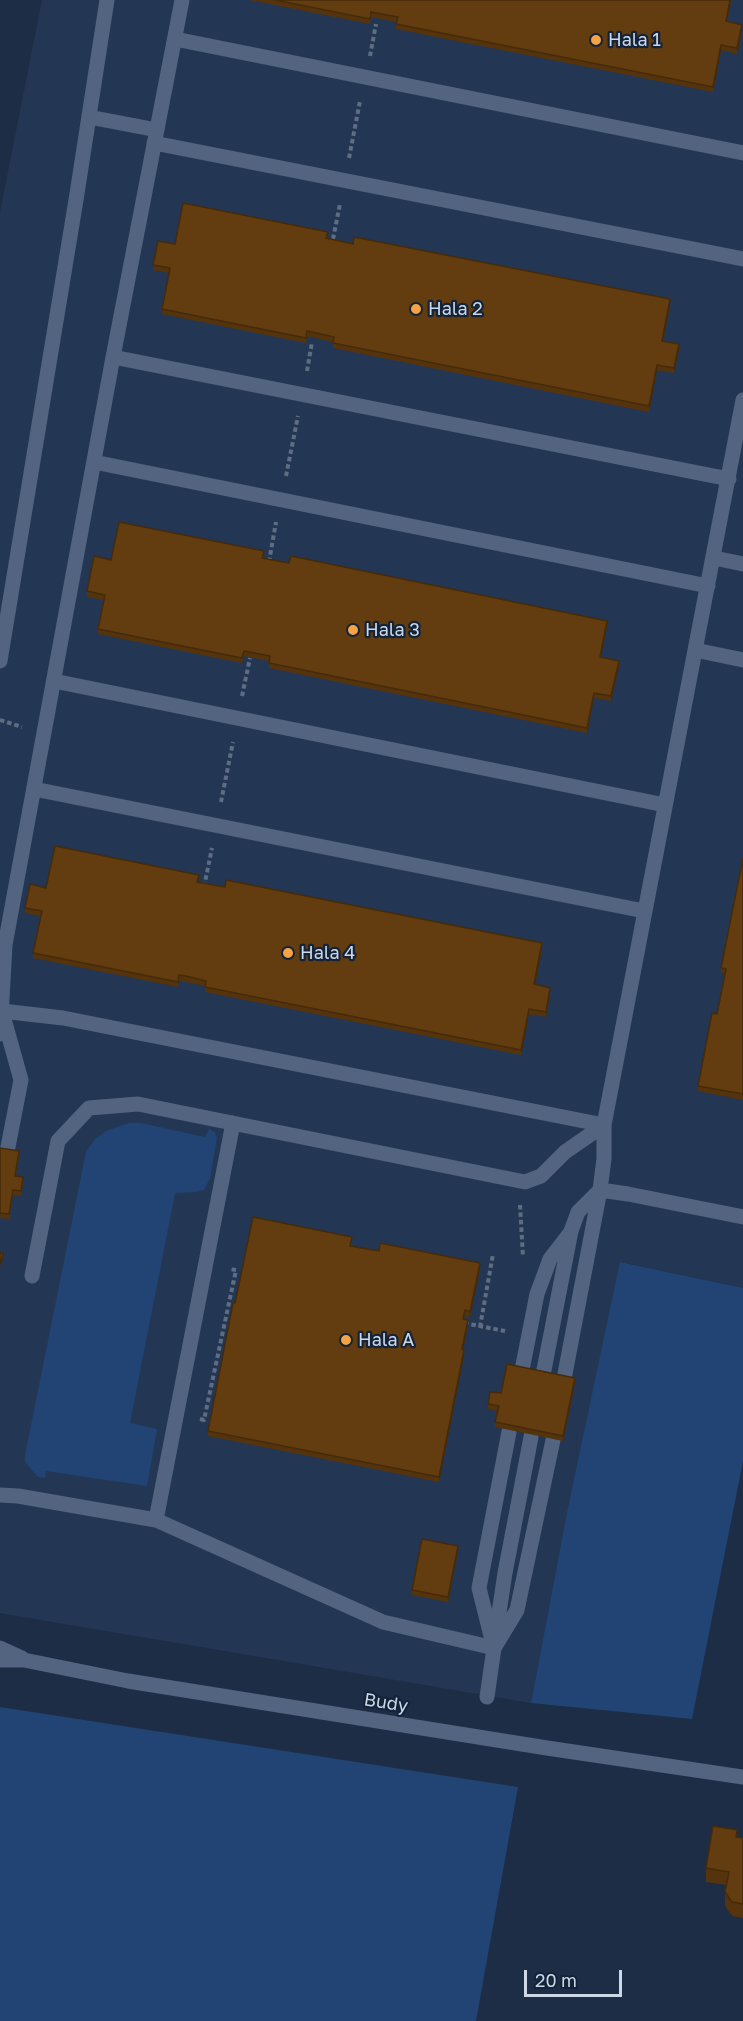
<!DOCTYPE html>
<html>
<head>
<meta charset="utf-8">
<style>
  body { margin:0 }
  #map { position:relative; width:743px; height:2021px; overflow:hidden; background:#1d2d45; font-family:"Golos Text",sans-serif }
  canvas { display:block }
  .scale { position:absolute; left:524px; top:1970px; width:98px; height:27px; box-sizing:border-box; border:3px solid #cdd8e7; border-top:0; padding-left:8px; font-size:18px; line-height:21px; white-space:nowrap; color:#cdd8e7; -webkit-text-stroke:4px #13233a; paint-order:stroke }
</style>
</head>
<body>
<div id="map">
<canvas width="743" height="2021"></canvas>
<div class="scale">20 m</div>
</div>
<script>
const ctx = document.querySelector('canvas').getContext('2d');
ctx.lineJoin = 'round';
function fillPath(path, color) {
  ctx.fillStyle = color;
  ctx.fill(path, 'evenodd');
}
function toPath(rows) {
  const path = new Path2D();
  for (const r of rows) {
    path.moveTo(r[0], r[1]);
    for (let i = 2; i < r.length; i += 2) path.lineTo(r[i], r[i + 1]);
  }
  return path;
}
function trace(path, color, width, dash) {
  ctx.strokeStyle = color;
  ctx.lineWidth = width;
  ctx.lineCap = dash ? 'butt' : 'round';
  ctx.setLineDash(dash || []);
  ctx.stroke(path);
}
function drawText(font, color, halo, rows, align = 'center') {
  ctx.font = font + ' "Golos Text",sans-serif';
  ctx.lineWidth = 4.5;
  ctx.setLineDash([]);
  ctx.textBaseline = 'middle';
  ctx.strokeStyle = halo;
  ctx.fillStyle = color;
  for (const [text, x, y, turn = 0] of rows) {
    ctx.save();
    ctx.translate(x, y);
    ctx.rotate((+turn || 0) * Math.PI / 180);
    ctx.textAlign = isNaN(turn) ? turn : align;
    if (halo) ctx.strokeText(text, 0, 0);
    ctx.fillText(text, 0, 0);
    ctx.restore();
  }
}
const built = toPath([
  [42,0,743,0,743,1288,621,1262,567,1512,531,1703,0,1613,0,212]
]);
const green = toPath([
  [129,1123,141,1123,205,1137,209,1129,215,1132,217,1138,210,1178,204,1190,196,1192,175,1193,130,1423,157,1429,147,1486,46,1471,45,1478,38,1477,25,1462,25,1455,86,1152,95,1139,106,1131],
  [620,1262,743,1288,743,1461,692,1719,531,1703,567,1512],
  [0,1707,518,1787,476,2021,0,2021]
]);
const path = toPath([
  [370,56,376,24],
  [349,158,360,101],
  [333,239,340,204],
  [307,371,312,342],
  [286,476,298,416],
  [269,562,276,522],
  [242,696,250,658],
  [0,720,22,727],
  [221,802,233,742],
  [204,887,212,848],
  [520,1205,523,1257],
  [464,1323,505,1331],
  [480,1327,493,1254],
  [200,1419,204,1420,236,1270,229,1269]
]);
const lane = toPath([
  [175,39,743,153],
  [89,117,157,130],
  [154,143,743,259],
  [113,357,729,479],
  [94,462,708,586],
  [714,558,743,564],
  [695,650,743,660],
  [0,661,76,200,107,0],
  [54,681,665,805],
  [34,789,644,911],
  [2,1011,63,1018,604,1125,604,1159,600,1190,564,1379],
  [4,1019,21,1080,7,1152],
  [0,1034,5,945,113,357,182,0],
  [233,1123,156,1520,383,1622,494,1648],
  [32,1276,58,1141,89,1108,138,1104,525,1182,541,1176,565,1152,604,1125,743,400],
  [522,1370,537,1294,550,1259,570,1233],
  [543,1375,571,1231,578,1212,600,1190,628,1194,743,1217],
  [0,1495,18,1496,156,1520],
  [495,1639,505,1573,531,1437],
  [494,1648,479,1588,509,1432],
  [487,1697,494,1648,517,1610,553,1440]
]);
const street = toPath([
  [0,1648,22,1658],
  [0,1660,24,1660,128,1681,547,1748,743,1777]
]);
const wall = toPath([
  [249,0,731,0,727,22,742,30,737,54,721,50,713,92,396,29,397,22,371,17,370,24],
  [327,238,670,305,663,341,679,349,674,373,657,370,649,412,333,348,333,342,307,336,306,343,162,314,162,309,169,273,153,270,153,265,175,244],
  [264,556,263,558,607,626,601,657,619,666,611,701,594,698,587,733,269,668,269,661,244,656,242,663,98,634,98,629,104,600,87,597,87,591,111,560],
  [743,858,743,1100,698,1091,698,1086,717,1014,725,974,721,973,721,968],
  [198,882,542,949,535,985,550,993,546,1017,529,1014,521,1055,205,992,205,986,186,982,179,980,178,987,33,958,33,953,40,916,25,913,25,908,46,888],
  [0,1148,19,1156,16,1176,23,1183,21,1196,13,1195,9,1219,0,1218],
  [352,1243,351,1246,480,1268,470,1317,465,1316,464,1319,468,1325,463,1350,464,1355,439,1482,208,1436,208,1431,235,1303],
  [575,1383,563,1441,495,1427,495,1422,497,1411,488,1409,488,1404,501,1393],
  [458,1551,448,1602,412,1595,412,1590],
  [737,1837,743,1838,743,1918,732,1916,725,1906,725,1892,727,1885,706,1882,706,1868]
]);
const shadedWall = toPath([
  [730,0,731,0,726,27,726,21],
  [742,25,742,30,737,54,737,48],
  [721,45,721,50,713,92,713,87],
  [670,299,670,305,662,346,662,341],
  [679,344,679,349,674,373,674,368],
  [657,365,657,370,649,412,649,406],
  [607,621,607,626,600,662,600,657],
  [619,661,619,666,611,701,611,696],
  [594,693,594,698,587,733,587,728],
  [542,943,542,949,534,990,534,984],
  [550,988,550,993,546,1017,546,1012],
  [529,1009,529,1014,521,1055,521,1050],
  [480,1263,480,1268,470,1317,470,1312],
  [468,1320,468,1325,462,1355,462,1349],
  [464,1350,464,1355,439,1482,439,1477],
  [575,1378,575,1383,563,1441,563,1436],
  [458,1546,458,1551,448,1602,448,1597]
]);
const building = toPath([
  [275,0,730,0,726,21,742,25,737,48,721,45,713,87,396,24,398,17,371,12,370,19,275,0],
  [183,203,328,232,326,238,353,244,354,237,670,299,662,341,679,344,674,368,657,365,649,406,333,343,334,337,307,331,306,338,162,309,170,268,153,265,158,241,175,244,183,203],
  [119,522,264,551,262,558,289,563,291,556,607,621,600,657,619,661,611,696,594,693,587,728,269,663,270,656,244,651,242,658,98,629,105,595,87,591,94,556,111,560,119,522],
  [55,846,199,875,197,882,225,887,226,880,542,943,534,984,550,988,546,1012,529,1009,521,1050,205,987,206,981,186,976,179,975,178,982,33,953,42,911,25,908,30,884,46,888,55,846],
  [743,858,743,1094,698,1086,712,1013,717,1014,726,969,721,968,743,858],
  [0,1148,19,1151,15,1176,23,1177,21,1191,13,1190,9,1214,0,1213,0,1148],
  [253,1217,352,1237,350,1246,379,1251,380,1243,480,1263,470,1312,465,1310,463,1319,468,1320,462,1349,464,1350,439,1477,208,1431,233,1303,235,1303,253,1217],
  [0,1253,3,1253,1,1264,0,1264,0,1253],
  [507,1364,575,1378,563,1436,495,1422,499,1406,488,1404,490,1392,501,1393,507,1364],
  [422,1539,458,1546,448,1597,412,1590,422,1539],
  [713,1826,737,1830,736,1837,743,1838,743,1904,732,1902,725,1892,729,1872,706,1868,713,1826]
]);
const markers = [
  [596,40,6,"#f5a345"],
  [416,309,6,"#f5a345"],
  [353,630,6,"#f5a345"],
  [288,953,6,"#f5a345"],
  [346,1340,6,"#f5a345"]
];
const poiNames = [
  ["Hala 1",608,40],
  ["Hala 2",428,309],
  ["Hala 3",365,630],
  ["Hala 4",300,953],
  ["Hala A",358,1340]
];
const streetNames = [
  ["Budy",386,1703,9]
];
fillPath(built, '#233754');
fillPath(green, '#214474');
trace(path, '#5f6d82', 4, [4.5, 3]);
trace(lane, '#52647f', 15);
trace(street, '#52647f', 15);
fillPath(wall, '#55340d');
fillPath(shadedWall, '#452b0a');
fillPath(building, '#633d0f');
trace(building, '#452b0a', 1.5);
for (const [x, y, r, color] of markers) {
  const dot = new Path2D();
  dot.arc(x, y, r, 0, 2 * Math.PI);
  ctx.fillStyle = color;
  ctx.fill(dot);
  trace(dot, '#13233a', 2);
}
drawText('18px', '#cdd8e7', '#13233a', poiNames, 'left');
drawText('18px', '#cdd8e7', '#13233a', streetNames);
</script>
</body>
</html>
